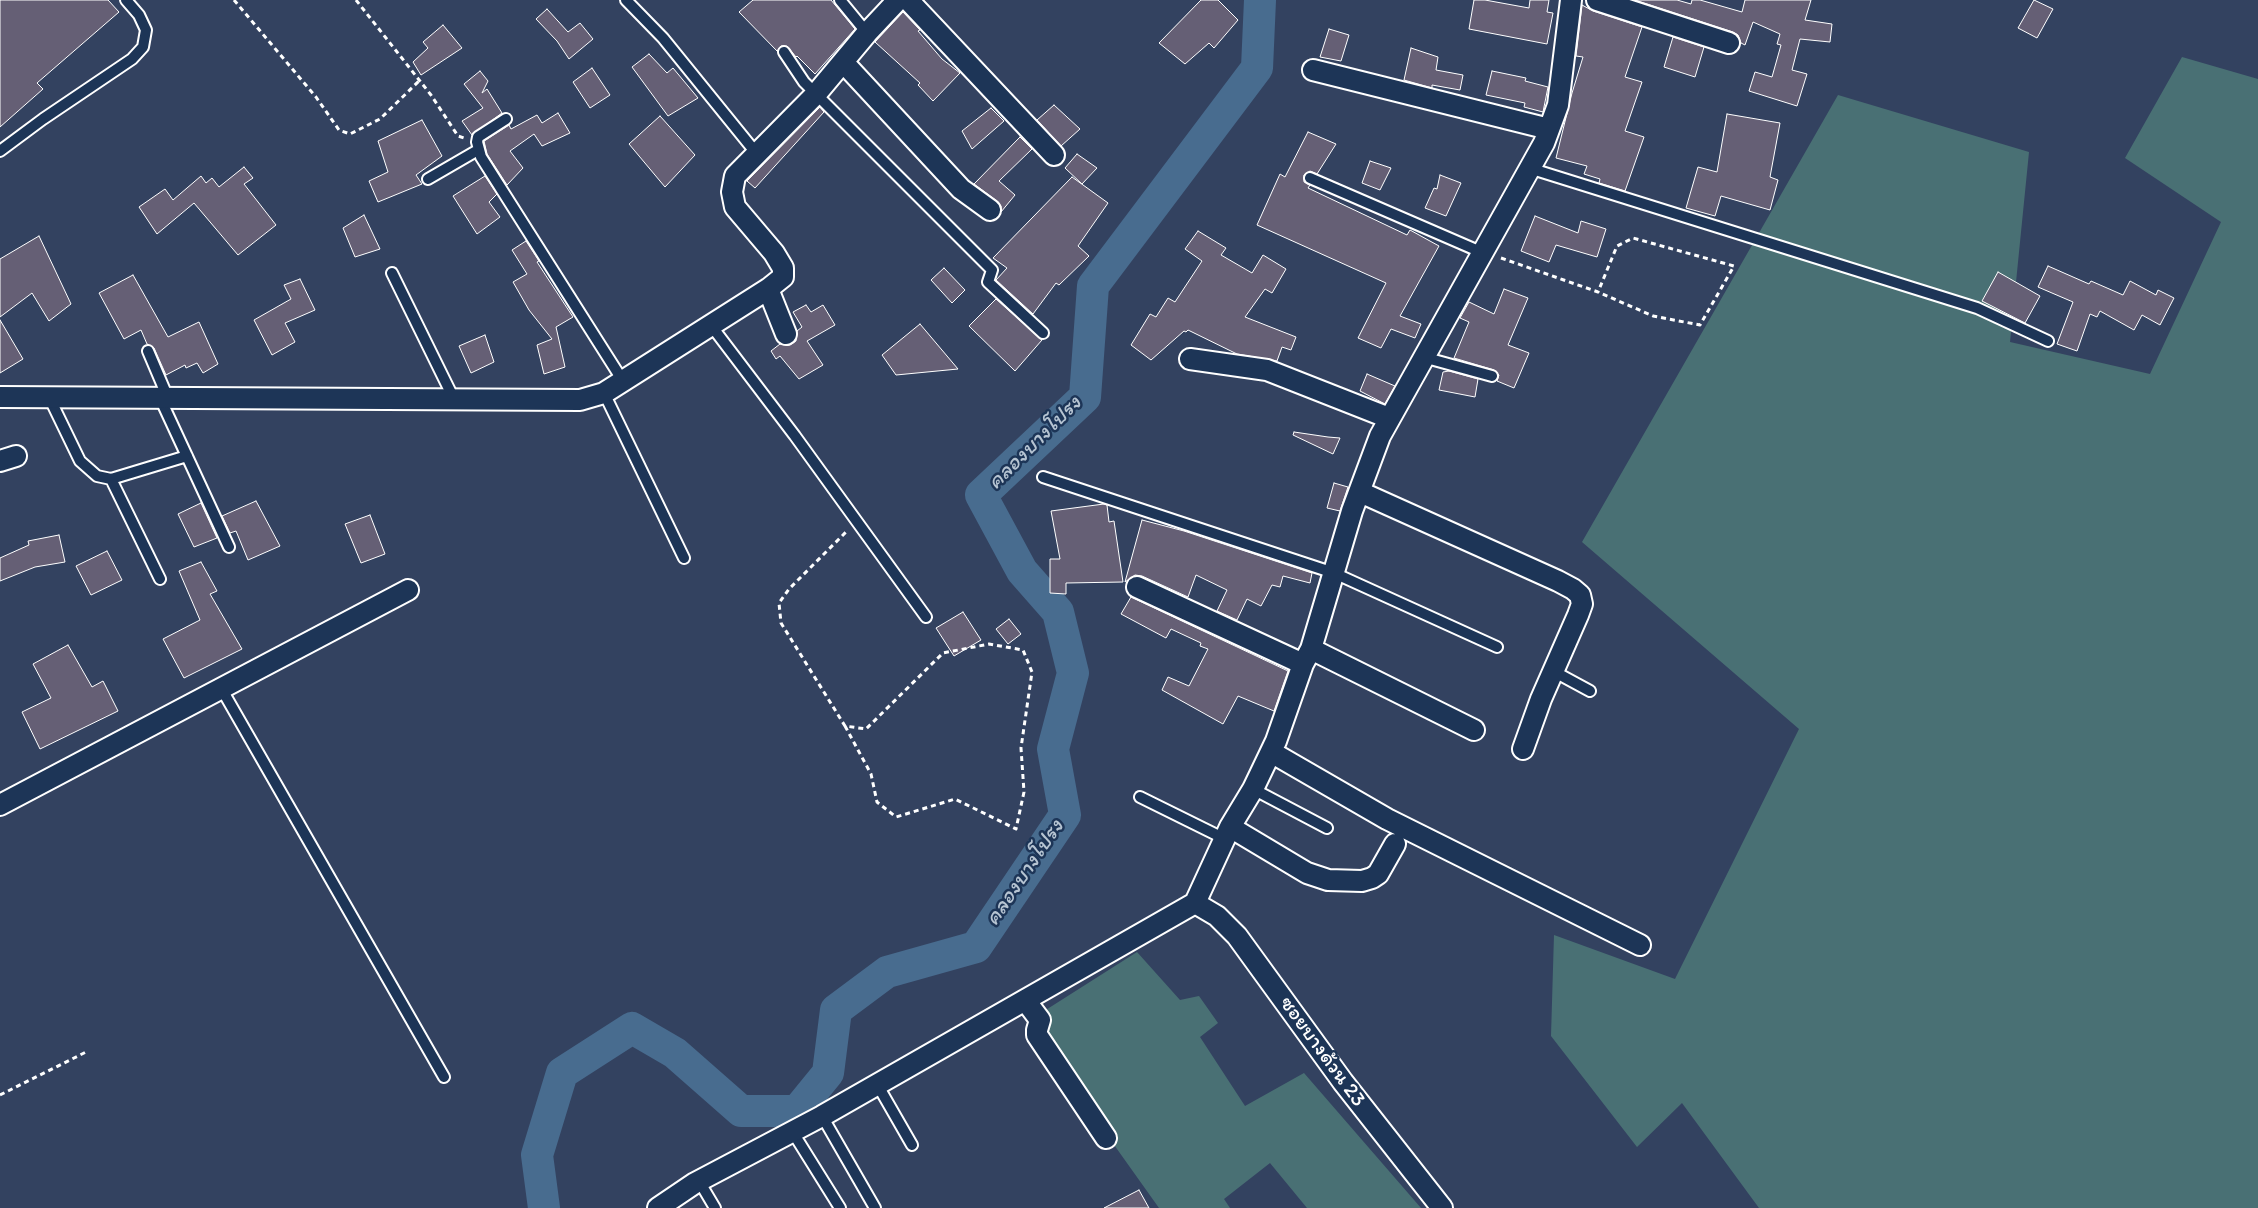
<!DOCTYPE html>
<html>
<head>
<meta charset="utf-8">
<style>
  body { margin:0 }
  canvas { display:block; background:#334260 }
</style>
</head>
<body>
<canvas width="2258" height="1208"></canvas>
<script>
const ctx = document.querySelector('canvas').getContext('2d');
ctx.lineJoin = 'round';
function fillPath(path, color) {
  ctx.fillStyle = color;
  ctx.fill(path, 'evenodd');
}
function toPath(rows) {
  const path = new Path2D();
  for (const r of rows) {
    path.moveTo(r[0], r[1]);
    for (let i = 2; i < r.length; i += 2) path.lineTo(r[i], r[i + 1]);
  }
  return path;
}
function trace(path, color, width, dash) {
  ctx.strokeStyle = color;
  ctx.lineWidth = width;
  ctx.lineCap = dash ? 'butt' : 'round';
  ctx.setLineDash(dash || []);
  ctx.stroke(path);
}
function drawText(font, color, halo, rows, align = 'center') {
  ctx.font = font + ' Itim,"Playpen Sans Thai",sans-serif';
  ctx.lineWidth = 5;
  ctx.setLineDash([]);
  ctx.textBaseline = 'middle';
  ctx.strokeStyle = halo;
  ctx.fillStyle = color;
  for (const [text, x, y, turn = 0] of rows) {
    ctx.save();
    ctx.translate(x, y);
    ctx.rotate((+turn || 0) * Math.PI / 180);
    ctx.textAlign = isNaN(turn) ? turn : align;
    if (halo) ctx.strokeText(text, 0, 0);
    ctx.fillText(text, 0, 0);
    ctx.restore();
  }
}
const green = toPath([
  [2182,57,2258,79,2258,1208,1759,1208,1682,1103,1637,1147,1551,1036,1554,935,1675,979,1799,729,1582,542,1838,95,2029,152,2010,342,2150,374,2221,222,2125,158],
  [1137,952,1180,1000,1199,996,1218,1023,1200,1037,1245,1106,1304,1073,1421,1208,1307,1208,1270,1163,1224,1199,1230,1208,1159,1208,1033,1031,1041,1013]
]);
const river = toPath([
  [544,1208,537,1155,562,1073,632,1028,675,1053,741,1111,797,1111,828,1073,836,1010,887,972,976,947,1065,815,1053,749,1073,673,1058,612,1022,571,981,495,1085,397,1093,286,1257,68,1260,0]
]);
const building = toPath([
  [0,0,108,0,119,12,37,83,43,89,0,127,0,0],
  [753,0,831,0,855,29,815,74,797,56,796,57,787,46,781,46,777,51,739,12,753,0],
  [1201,0,1218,0,1238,20,1214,48,1209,43,1185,64,1159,43,1201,0],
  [1474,0,1485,0,1529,8,1530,0,1549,0,1547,12,1553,13,1547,44,1469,29,1474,0],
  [1635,0,1677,0,1691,4,1692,0,1700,0,1742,12,1745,0,1811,0,1805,20,1832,24,1830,42,1800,39,1792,70,1807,74,1797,106,1749,91,1755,72,1772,77,1781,45,1777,44,1780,34,1753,22,1745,45,1741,43,1738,35,1733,32,1635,0],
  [2034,0,2053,9,2037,38,2018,28,2034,0],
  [1582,5,1593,11,1642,27,1625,77,1642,82,1625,131,1644,137,1625,191,1599,183,1600,179,1584,174,1587,166,1556,158,1572,93,1583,57,1576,56,1582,5],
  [547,9,568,32,580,23,593,39,569,59,557,41,536,19,547,9],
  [903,12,920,30,918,31,942,59,960,73,933,101,918,85,920,83,875,42,903,12],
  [443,25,462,48,421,75,413,62,428,48,423,42,443,25],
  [1329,29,1349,35,1341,61,1320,57,1329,29],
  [1673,37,1704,47,1695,77,1664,67,1673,37],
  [1411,48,1438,57,1436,70,1463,75,1460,90,1432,85,1432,88,1404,80,1411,48],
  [649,54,667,73,673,68,698,98,668,116,632,67,649,54],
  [592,68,610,95,590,108,573,82,592,68],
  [480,71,488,81,482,93,487,89,502,113,472,135,462,121,483,108,464,84,480,71],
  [1492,71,1526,78,1525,81,1548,87,1543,112,1524,107,1525,103,1486,95,1492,71],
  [1054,105,1080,129,1061,146,1037,120,1054,105],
  [820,107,824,112,755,188,747,181,820,107],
  [991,108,1004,121,972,149,962,131,991,108],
  [558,113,570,133,542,146,534,134,510,151,523,168,507,185,487,154,484,141,509,125,511,129,537,115,542,123,558,113],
  [1727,114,1780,123,1770,177,1778,180,1770,210,1721,196,1715,216,1686,208,1698,167,1717,172,1727,114],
  [660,116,695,155,665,187,629,144,660,116],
  [422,120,442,156,416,175,422,184,378,202,369,181,388,172,378,141,422,120],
  [1308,132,1336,144,1317,174,1310,171,1304,175,1304,182,1310,185,1308,188,1407,235,1410,230,1439,246,1400,316,1421,324,1415,338,1391,329,1381,348,1358,338,1386,283,1257,225,1280,174,1285,177,1308,132],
  [1020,137,1032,149,999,181,1015,195,1001,212,1001,206,997,201,974,184,1020,137],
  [1077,154,1097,168,1082,184,1065,168,1077,154],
  [1370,161,1391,168,1380,190,1362,183,1370,161],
  [244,167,253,178,244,184,276,225,238,255,194,203,157,234,139,207,165,189,173,200,201,176,206,183,212,178,219,187,244,167],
  [1440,175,1461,183,1446,216,1425,208,1434,188,1437,189,1440,175],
  [485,176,497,194,489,202,500,217,477,234,453,196,485,176],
  [1072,177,1108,203,1078,246,1089,256,1059,285,1056,283,1033,314,996,280,1007,268,993,258,1072,177],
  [364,215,380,249,355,257,343,228,364,215],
  [1535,216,1578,233,1581,221,1606,229,1597,257,1556,245,1549,262,1521,251,1535,216],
  [1198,231,1226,248,1221,255,1252,273,1263,255,1286,269,1272,293,1265,289,1245,317,1296,337,1291,350,1282,347,1277,361,1237,354,1188,330,1186,332,1184,331,1151,360,1131,345,1150,314,1156,317,1168,298,1175,302,1202,261,1185,249,1198,231],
  [39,236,71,304,49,321,32,293,0,317,0,259,39,236],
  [526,241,539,261,537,262,573,317,556,327,565,367,544,374,537,345,552,339,529,310,513,282,527,274,512,250,526,241],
  [2048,266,2089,284,2091,281,2123,295,2130,281,2156,295,2158,290,2174,298,2160,325,2142,315,2134,330,2100,311,2097,317,2090,314,2077,351,2057,344,2073,302,2038,287,2048,266],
  [944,268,965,290,952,303,931,280,944,268],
  [1998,272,2040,296,2025,323,1982,301,1998,272],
  [133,275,168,337,199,322,218,364,203,373,197,363,186,368,185,365,166,375,154,348,147,344,141,330,124,339,99,293,133,275],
  [300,279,315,310,285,323,295,342,272,355,254,320,291,299,284,285,300,279],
  [1504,289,1528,298,1508,345,1529,353,1514,388,1497,381,1499,375,1494,370,1454,358,1469,322,1460,318,1469,302,1494,314,1504,289],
  [996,299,1042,340,1015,371,969,326,996,299],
  [806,305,811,312,823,305,835,325,807,341,823,365,799,379,780,356,776,359,771,351,780,344,790,345,796,341,797,331,802,327,793,312,806,305],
  [0,320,23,359,0,373,0,320],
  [920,324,958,369,896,375,882,355,920,324],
  [485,335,494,362,471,373,459,346,485,335],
  [1449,371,1478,379,1475,397,1439,390,1443,372,1449,371],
  [1367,374,1395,386,1385,404,1360,391,1367,374],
  [1294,432,1328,437,1340,438,1333,454,1293,435,1294,432],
  [1334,483,1348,487,1340,511,1327,508,1334,483],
  [256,501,280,546,248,560,236,531,230,533,222,516,256,501],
  [201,503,217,538,194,547,178,514,201,503],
  [1104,504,1107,505,1109,522,1114,521,1123,582,1066,583,1066,594,1050,593,1050,559,1060,559,1051,511,1104,504],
  [370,515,385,554,361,563,345,524,370,515],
  [1142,520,1184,531,1312,573,1310,583,1283,576,1280,587,1272,585,1261,606,1247,599,1237,620,1217,611,1227,590,1196,575,1188,597,1142,576,1135,575,1125,582,1142,520],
  [59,535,65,562,35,567,0,581,0,558,29,545,28,541,59,535],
  [107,551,122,580,91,595,76,566,107,551],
  [201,562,217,591,210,594,242,649,184,678,163,639,200,620,179,571,201,562],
  [1131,597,1288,671,1274,711,1238,696,1223,724,1162,690,1168,677,1189,686,1208,649,1200,646,1201,643,1171,629,1166,638,1121,614,1131,597],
  [963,612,981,640,954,656,936,628,963,612],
  [1009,619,1021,634,1008,644,996,629,1009,619],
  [68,645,92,687,103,681,118,711,40,749,22,712,51,698,33,664,68,645],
  [1139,1190,1149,1208,1104,1208,1139,1190]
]);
const path = toPath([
  [234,0,316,97,339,130,350,134,380,119,419,81],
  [356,0,431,95,458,136,464,138],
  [1501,258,1598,292,1617,246,1633,238,1734,266,1700,325,1653,316,1598,292],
  [845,726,871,774,877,802,896,817,955,799,1016,829,1024,792,1021,748,1032,672,1023,650,989,644,943,653,866,729,845,726,781,623,779,603,789,589,847,531],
  [0,1095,88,1051]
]);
const service = toPath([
  [626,0,663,38,757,154],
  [840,0,867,33],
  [784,52,804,82,992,270,988,282,1043,333],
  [506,119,478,137,477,142,481,157,623,381],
  [0,151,43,119,132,59,143,47,146,30,139,15,126,0],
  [1529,168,1977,308,2048,341],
  [1310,178,1481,252],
  [428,179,478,150],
  [392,273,454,399],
  [710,324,795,436,926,617],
  [148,351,168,398],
  [1423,357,1492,376],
  [604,393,684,558],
  [49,397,80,461,97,476,111,479,187,456],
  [160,398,229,547],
  [1043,477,1334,573,1497,647],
  [111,479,160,579],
  [1553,671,1590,691],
  [221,688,444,1077],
  [1253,789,1327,828],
  [1140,797,1225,839],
  [877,1084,912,1145],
  [822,1116,875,1208],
  [792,1131,840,1208],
  [699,1181,715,1208]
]);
const minor = toPath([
  [908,0,1054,155],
  [1597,0,1729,43],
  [843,62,961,189,990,210],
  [1313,70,1549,129],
  [768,289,786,334],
  [1190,359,1267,370,1389,418],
  [0,397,580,400,604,393,768,289,783,277,783,268,774,253,735,207,732,192,735,176,816,94,867,33,898,0],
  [0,461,16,456],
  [1360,492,1558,581,1573,589,1580,595,1582,604,1578,615,1541,699,1523,749],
  [1137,587,1303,664],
  [1311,649,1474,730],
  [1271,752,1387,819,1640,945],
  [0,805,408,590],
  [1230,827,1307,873,1328,880,1362,881,1372,878,1378,874,1395,844],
  [1195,903,1217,916,1237,936,1343,1082,1442,1208],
  [1025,1000,1040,1020,1037,1030,1037,1035,1106,1138],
  [658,1208,695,1183,822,1116,1195,903,1230,827,1253,789,1276,741,1303,664,1311,649,1352,511,1380,436,1544,143,1558,105,1571,0]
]);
const streetNames = [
  ["ซอยบางด้วน 23",1322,1052,54]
];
const waterNames = [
  ["คลองบางโปรง",1035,443,-45],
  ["คลองบางโปรง",1025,873,-56]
];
fillPath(green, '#497074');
trace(river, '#486c8f', 32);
fillPath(building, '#655f75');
trace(building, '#fff', 1);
trace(service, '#fff', 14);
trace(minor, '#fff', 24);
trace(path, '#fff', 3, [5, 4]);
trace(service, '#1d3557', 10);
trace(minor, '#1d3557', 20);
drawText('21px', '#fff', '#1d3557', streetNames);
drawText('italic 22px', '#b6c4d2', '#1d3557', waterNames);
</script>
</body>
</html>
